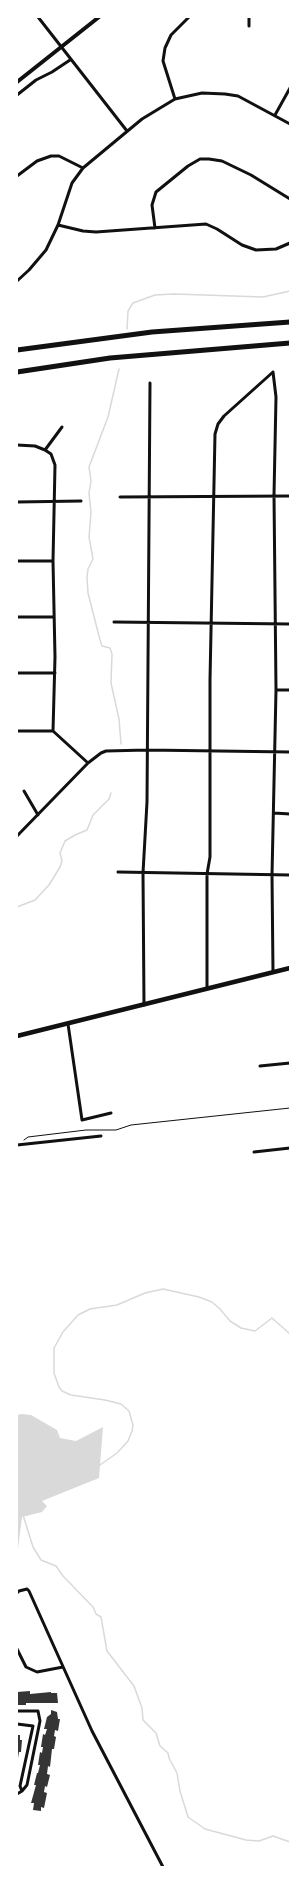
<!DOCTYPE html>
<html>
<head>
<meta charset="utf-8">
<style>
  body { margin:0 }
  #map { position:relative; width:307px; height:1884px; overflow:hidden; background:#fff; font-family:Barlow,sans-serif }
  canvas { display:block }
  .frame { position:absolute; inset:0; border:18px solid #fff; pointer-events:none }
</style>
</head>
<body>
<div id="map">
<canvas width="307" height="1884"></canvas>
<div class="frame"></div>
</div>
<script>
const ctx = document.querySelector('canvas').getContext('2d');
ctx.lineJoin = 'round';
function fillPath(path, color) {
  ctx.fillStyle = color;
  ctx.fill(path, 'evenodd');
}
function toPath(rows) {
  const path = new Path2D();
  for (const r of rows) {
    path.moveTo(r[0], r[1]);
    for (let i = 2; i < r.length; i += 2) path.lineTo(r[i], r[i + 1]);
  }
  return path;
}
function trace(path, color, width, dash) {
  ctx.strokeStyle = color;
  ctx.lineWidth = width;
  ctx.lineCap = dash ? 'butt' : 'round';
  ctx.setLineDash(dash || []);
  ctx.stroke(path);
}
const water = toPath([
  [22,1414,31,1415,57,1430,60,1438,76,1441,103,1427,99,1478,42,1501,47,1506,42,1512,22,1517,17,1557,17,1415]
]);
const stream = toPath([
  [127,329,128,311,133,303,155,295,174,294,263,297,290,291],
  [119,369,108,417,89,467,91,481,89,493,91,512,89,537,93,559,88,569,87,577,88,593,100,640,102,646,110,648,112,654,111,683,119,719,121,744],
  [17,907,35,900,49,885,60,867,62,861,60,853,65,841,75,835,87,830,93,815,109,799,111,793],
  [100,1465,117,1453,128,1441,132,1431,133,1425,129,1411,121,1404,105,1400,71,1395,62,1391,59,1387,54,1373,54,1348,63,1332,78,1315,90,1309,117,1305,145,1293,163,1289,199,1297,212,1302,220,1309,230,1321,241,1328,255,1331,272,1318,290,1334],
  [23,1515,33,1547,41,1560,56,1566,63,1576,93,1607,96,1614,101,1617,107,1651,134,1686,142,1708,143,1720,156,1733,160,1746,168,1753,169,1758,177,1773,180,1791,188,1817,205,1829,246,1840,259,1841,273,1836,290,1842]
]);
const building = toPath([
  [30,1691,30,1694,51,1692,51,1693,57,1693,58,1703,26,1703,26,1705,17,1705,17,1692],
  [51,1710,57,1712,58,1719,60,1719,58,1731,55,1730,54,1736,56,1737,54,1749,52,1749,50,1767,48,1766,47,1774,50,1775,47,1787,45,1786,44,1792,47,1793,44,1808,41,1807,41,1811,33,1810,34,1803,31,1803,36,1785,34,1785,37,1773,38,1773,40,1765,38,1765,40,1752,42,1753,43,1747,41,1747,43,1734,45,1735,47,1729,44,1729,47,1717,51,1714],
  [17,1735,20,1735,20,1740,22,1740,21,1752,19,1752,18,1758,17,1757]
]);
const path = toPath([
  [24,1140,28,1137,86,1130,116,1130,131,1125,290,1108]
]);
const minor = toPath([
  [38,17,127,131],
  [249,17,249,26],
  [17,95,36,80,52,72,70,60],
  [175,99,163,61,165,48,171,35,189,17],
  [275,115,290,88],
  [17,176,37,161,51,156,59,156,83,168],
  [58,225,83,231,96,232,206,224,217,229,242,245,256,250,276,249,290,243],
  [155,228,152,205,156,192,188,166,200,159,209,159,222,161,251,175,290,199],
  [17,281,29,270,46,250,58,225,72,183,83,168,142,119,175,99,202,93,225,94,238,96,290,124],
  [273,372,276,397,274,495,276,690,272,875,273,972],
  [17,445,35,446,45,450,51,454,55,465,53,561,55,657,53,731,88,763],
  [45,450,62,427],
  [120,497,290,496],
  [17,502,81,501],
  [17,561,53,561],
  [17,617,54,617],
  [114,622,290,624],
  [17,673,55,673],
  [276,690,290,690],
  [17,731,53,731],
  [24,791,38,815],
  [274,813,290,814],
  [17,836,88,763,101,753,106,751,147,750,290,752],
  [118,872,290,875],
  [207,989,207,874,210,857,210,680,215,434,218,424,224,416,273,372],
  [144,1005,143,873,147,802,150,383],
  [68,1024,82,1120,111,1113],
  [260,1066,290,1063],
  [17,1145,101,1136],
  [254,1152,290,1148],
  [17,1593,19,1591,27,1589,29,1591,92,1731,163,1867],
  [17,1649,26,1667,37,1672,63,1667],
  [17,1711,38,1711,40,1721,27,1785,22,1791,17,1794],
  [17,1724,33,1726,20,1786,22,1791]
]);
const secondary = toPath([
  [17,82,99,17]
]);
const primary = toPath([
  [17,1036,290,968]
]);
const motorway = toPath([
  [17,350,152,332,290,322],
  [17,372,110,358,290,343]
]);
fillPath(water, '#d9d9d9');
trace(stream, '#d9d9d9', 1.5);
fillPath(building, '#353535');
trace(path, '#111', 1);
trace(minor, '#111', 3);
trace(secondary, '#111', 4);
trace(primary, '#111', 4.5);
trace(motorway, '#111', 5);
</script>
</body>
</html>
